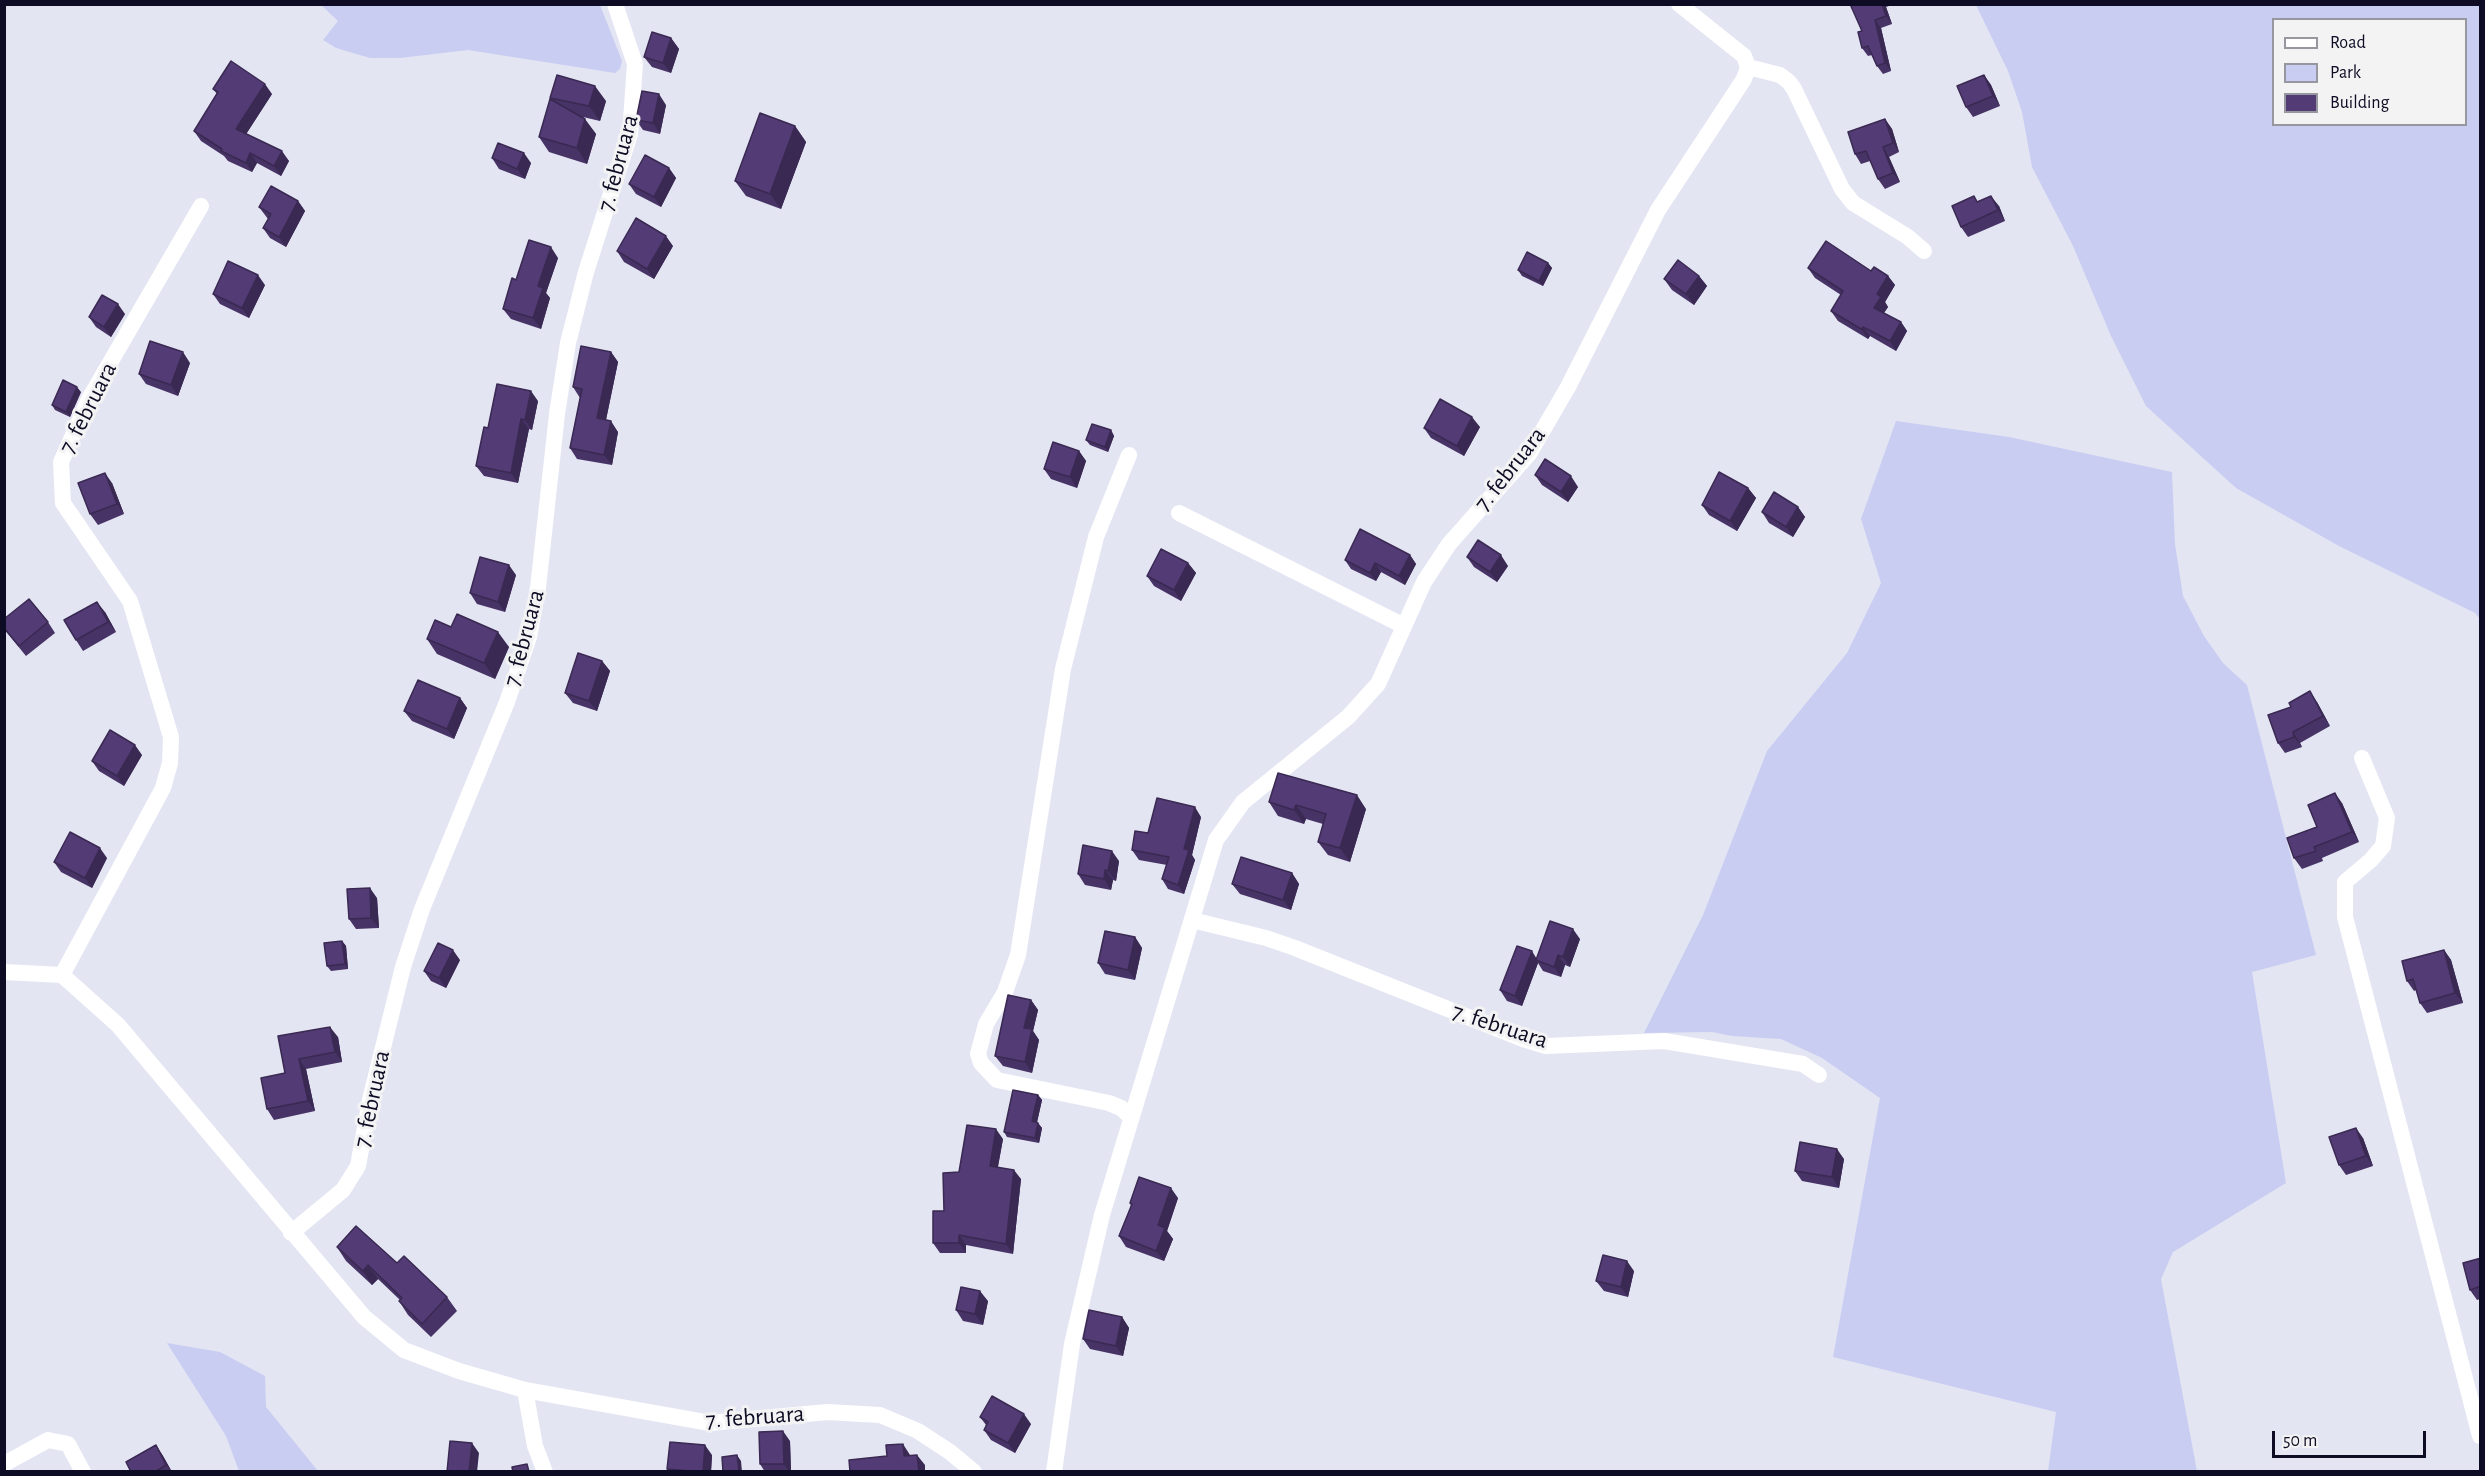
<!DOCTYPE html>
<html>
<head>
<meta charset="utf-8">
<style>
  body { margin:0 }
  #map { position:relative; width:2485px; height:1476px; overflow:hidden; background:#e3e5f3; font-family:"Alegreya Sans",sans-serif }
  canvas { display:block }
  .frame { position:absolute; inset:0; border:6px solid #0d0c24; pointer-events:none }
  .legend { position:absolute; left:2272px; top:18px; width:195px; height:108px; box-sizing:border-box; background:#f3f3f3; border:2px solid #9797a0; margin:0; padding:8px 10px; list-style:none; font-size:18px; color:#0d0c24 }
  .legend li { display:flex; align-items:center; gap:12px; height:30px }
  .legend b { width:30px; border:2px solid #9797a0 }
  .scale { position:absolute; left:2272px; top:1431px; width:154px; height:27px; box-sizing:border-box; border:3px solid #0d0c24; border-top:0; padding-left:8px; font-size:18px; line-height:21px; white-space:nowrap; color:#0d0c24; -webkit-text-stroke:4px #f3f3f3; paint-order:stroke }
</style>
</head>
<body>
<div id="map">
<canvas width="2485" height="1476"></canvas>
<div class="frame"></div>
<ul class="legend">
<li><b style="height:8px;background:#fff"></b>Road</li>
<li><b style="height:16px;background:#c9cdf2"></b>Park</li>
<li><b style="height:16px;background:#533b75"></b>Building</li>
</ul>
<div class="scale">50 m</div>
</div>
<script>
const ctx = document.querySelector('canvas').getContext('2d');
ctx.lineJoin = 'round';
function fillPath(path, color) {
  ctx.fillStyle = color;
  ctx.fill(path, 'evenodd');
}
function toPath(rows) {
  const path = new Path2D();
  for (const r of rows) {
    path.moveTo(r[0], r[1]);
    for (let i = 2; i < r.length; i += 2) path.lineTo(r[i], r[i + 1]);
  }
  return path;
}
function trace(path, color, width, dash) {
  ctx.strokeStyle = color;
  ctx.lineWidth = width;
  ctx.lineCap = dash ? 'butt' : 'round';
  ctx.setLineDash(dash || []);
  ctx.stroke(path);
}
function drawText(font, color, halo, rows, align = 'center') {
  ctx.font = font + ' "Alegreya Sans",sans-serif';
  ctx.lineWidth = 6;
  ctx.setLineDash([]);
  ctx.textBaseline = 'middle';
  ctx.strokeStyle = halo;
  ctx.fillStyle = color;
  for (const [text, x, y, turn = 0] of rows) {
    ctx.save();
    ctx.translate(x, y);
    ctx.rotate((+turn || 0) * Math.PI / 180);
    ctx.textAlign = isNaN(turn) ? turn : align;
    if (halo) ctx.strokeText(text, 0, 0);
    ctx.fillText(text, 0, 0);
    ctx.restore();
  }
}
const green = toPath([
  [321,5,600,5,622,61,620,69,615,73,468,50,400,58,370,58,336,48,323,40,338,21],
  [1976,5,2480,5,2480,619,2475,613,2339,546,2236,488,2146,406,2111,336,2073,246,2032,167,2022,112,2008,71],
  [2274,20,2466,20,2466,124,2274,124],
  [1896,421,2009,437,2172,472,2175,544,2183,596,2204,636,2223,663,2247,685,2316,955,2252,972,2286,1183,2173,1252,2161,1279,2197,1471,2048,1471,2056,1412,1833,1357,1880,1098,1822,1058,1781,1039,1732,1036,1712,1032,1644,1033,1703,915,1767,751,1847,653,1881,583,1861,519],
  [167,1343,220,1352,265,1376,266,1407,318,1471,239,1471,226,1436]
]);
const minor = toPath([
  [1748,67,1780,75,1789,82,1794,89,1842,189,1853,203,1908,237,1924,251],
  [1129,455,1096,537,1063,669,1018,955,1005,992,986,1024,978,1054,981,1063,997,1080,1109,1103,1121,1108,1131,1117],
  [1179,513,1404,626],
  [2362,758,2387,818,2383,846,2371,860,2345,882,2345,917,2480,1436],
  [1192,920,1266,938,1295,948,1523,1039,1546,1046,1664,1041,1803,1064,1819,1075],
  [4,972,62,975,118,1025,364,1317,404,1350,459,1371,525,1390,710,1423,827,1412,880,1415,918,1431,950,1452,974,1472],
  [62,975,163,788,170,763,171,737,130,601,63,503,61,462,89,399,201,206],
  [291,1233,343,1190,358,1166,370,1100,403,967,422,909,507,702,529,637,538,588,557,414,568,343,586,272,630,134,635,64,615,4],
  [525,1390,535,1446,545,1472],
  [4,1464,48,1440,68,1444,83,1472],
  [1054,1472,1072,1344,1102,1215,1216,840,1243,802,1348,717,1378,684,1424,582,1449,544,1529,454,1568,387,1658,210,1744,79,1748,67,1744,56,1679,4]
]);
const wall = toPath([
  [1850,4,1889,4,1889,6,1886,7,1892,24,1881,28,1891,71,1883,74,1877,66,1872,55,1868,56,1862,48,1862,31],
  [671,38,679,49,671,73,652,67,644,57],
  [1984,75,1991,85,2000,106,1973,117,1966,107],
  [213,89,272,94,246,134,289,161,281,176,257,163,252,172,228,161,224,156,201,141,194,131,217,94],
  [550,98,606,101,600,121,583,117,596,134,587,164,549,152,539,137,553,101],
  [666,105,660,134,643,130,636,120],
  [1885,119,1892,129,1899,152,1889,157,1900,182,1885,189,1878,179,1870,161,1861,164,1855,154],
  [795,126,806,142,781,209,746,196,735,181],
  [492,158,531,163,525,179,499,169],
  [669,168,676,178,661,207,636,194,629,184],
  [1974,196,1978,202,1999,206,2005,221,1968,237,1961,227],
  [298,201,305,211,286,247,270,238,263,228,268,219,259,207],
  [673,246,654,279,624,262,617,251],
  [558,258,546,293,550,298,541,329,511,319,503,309,516,280],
  [1548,263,1552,268,1543,286,1522,276,1518,270],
  [1808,268,1871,271,1888,276,1895,285,1885,302,1888,307,1884,313,1901,322,1907,331,1896,351,1870,336,1868,339,1838,321,1831,311,1841,295,1815,278],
  [1699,276,1707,286,1694,305,1672,290,1664,279],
  [265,285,249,318,220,304,213,294],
  [125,314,111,337,96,327,89,317],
  [611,352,618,362,606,420,618,432,612,465,577,459,570,448,580,398,573,387],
  [190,363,178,396,146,384,139,374],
  [81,392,70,417,55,410,52,405],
  [538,401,532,430,529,429,518,483,484,476,476,466,488,428],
  [1480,427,1464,456,1431,438,1424,428],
  [1111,430,1114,436,1108,452,1090,445,1086,440],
  [1079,451,1086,461,1077,488,1051,479,1044,469],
  [1535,475,1578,487,1568,502,1542,485],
  [112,483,124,514,98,525,90,514],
  [1748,488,1756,498,1737,531,1709,515,1702,505],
  [1798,507,1805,517,1793,537,1769,523,1762,512],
  [1410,555,1416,564,1405,585,1381,572,1376,581,1351,569,1345,560],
  [1467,557,1508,566,1497,582,1474,567],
  [1188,563,1196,573,1181,601,1154,586,1147,576],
  [516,575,505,612,477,604,470,593],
  [105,612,116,632,83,651,76,640],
  [48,622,55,633,26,656,4,629],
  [451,627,509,647,495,679,437,654,427,639],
  [602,661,610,671,597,711,573,703,565,693],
  [460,698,467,708,454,739,412,721,404,711],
  [2317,702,2330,726,2300,743,2302,747,2285,753,2278,743],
  [142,755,124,786,99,771,92,761],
  [1269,802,1366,809,1350,862,1328,855,1318,842,1323,824,1306,819,1304,824,1278,816],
  [2342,803,2359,842,2322,858,2323,861,2302,869,2294,858,2317,827],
  [1201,817,1192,855,1195,860,1184,894,1168,889,1162,879,1167,865,1139,860,1132,850,1148,833],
  [107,858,92,888,61,872,54,862],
  [1119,861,1116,881,1113,880,1111,890,1085,885,1078,874],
  [1292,873,1299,884,1291,910,1240,894,1232,884],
  [377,898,379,928,356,929,349,919],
  [1135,937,1142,948,1135,980,1105,974,1098,963],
  [1580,939,1570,967,1565,965,1561,977,1543,971,1538,963,1522,1006,1507,1001,1500,990,1537,959],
  [342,941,346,946,348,969,331,971,327,966],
  [2444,950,2451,960,2463,1003,2427,1013,2420,1003,2416,990,2414,991,2407,981],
  [460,960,446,988,431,981,424,971],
  [1031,1000,1038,1010,1033,1031,1039,1040,1032,1073,1003,1066,995,1056],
  [278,1036,338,1037,342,1062,306,1069,315,1111,274,1120,267,1109,285,1073],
  [1038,1095,1042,1100,1037,1122,1038,1123,1042,1128,1039,1143,1007,1137,1004,1132],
  [2363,1138,2373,1166,2346,1175,2339,1165],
  [1003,1139,998,1167,1021,1179,1013,1254,966,1245,966,1253,940,1253,933,1243,959,1172],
  [1844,1159,1839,1188,1802,1181,1795,1171],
  [1178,1198,1167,1231,1173,1239,1164,1261,1126,1247,1119,1236,1131,1206,1130,1203],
  [337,1247,397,1263,447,1297,457,1311,431,1337,408,1315,399,1301,400,1300,378,1279,372,1285,346,1261],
  [2481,1258,2481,1299,2477,1300,2470,1290],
  [1634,1271,1628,1297,1604,1291,1596,1281],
  [988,1301,983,1325,963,1321,956,1310],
  [1122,1317,1129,1328,1123,1356,1090,1349,1083,1339],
  [980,1417,1031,1424,1015,1453,991,1440,984,1430,986,1425],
  [790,1441,791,1472,765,1472,760,1464],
  [156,1445,163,1456,172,1472,131,1472],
  [712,1455,711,1472,669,1472,667,1469]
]);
const shadedWall = toPath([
  [1882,4,1884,4,1886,7,1892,24,1886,16],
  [1875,20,1881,28,1891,71,1885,63],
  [671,38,679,49,671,73,663,63],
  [1984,75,1991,85,2000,106,1993,96],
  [265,84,272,94,243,139,236,129],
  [595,86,606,101,600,121,589,106],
  [659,94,666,105,660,134,653,123],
  [585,119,596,134,587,164,577,148],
  [1885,119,1892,129,1899,152,1893,143],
  [795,126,806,142,781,209,770,194],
  [1883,147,1889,157,1900,182,1893,173],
  [282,151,289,161,281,176,274,166],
  [250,153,257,163,252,172,246,163],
  [524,153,531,163,525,179,517,169],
  [669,168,676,178,661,207,654,197],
  [1991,196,1999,206,2005,221,1998,210],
  [298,201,305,211,286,247,279,237],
  [666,236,673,246,654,279,647,269],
  [551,247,558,258,546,293,550,298,541,329,533,318,538,286],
  [1548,263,1552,268,1543,286,1539,281],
  [258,275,265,285,249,318,242,308],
  [1699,276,1707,286,1694,305,1686,294],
  [1888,276,1895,285,1885,302,1888,307,1881,317,1874,308,1877,294],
  [118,304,125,314,111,337,104,327],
  [1901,322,1907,331,1896,351,1890,341],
  [1863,327,1870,336,1868,339,1861,329],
  [183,352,190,363,178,396,171,385],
  [611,352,618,362,604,429,597,418],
  [77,387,81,392,70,417,66,412],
  [531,391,538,401,532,430,525,420],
  [1472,417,1480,427,1464,456,1457,446],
  [521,419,529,429,518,483,511,473],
  [611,421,618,432,612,465,604,455],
  [1111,430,1114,436,1108,452,1105,447],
  [1079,451,1086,461,1077,488,1070,477],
  [105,473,112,483,124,514,117,504],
  [1571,476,1578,487,1568,502,1561,492],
  [1748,488,1756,498,1737,531,1730,521],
  [1798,507,1805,517,1793,537,1786,527],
  [1410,555,1416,564,1405,585,1399,576],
  [1501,555,1508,566,1497,582,1490,572],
  [1188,563,1196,573,1181,601,1174,590],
  [1375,563,1381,572,1376,581,1370,573],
  [509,565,516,575,505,612,498,602],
  [97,602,105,612,116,632,108,622],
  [498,632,509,647,495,679,484,663],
  [602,661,610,671,597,711,589,701],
  [2310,691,2317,702,2330,726,2323,716],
  [460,698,467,708,454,739,447,729],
  [2293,732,2300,743,2302,747,2294,737],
  [135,745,142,755,124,786,117,776],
  [2335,793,2342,803,2359,842,2352,832],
  [1357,795,1366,809,1350,862,1340,848],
  [1296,805,1306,819,1304,824,1294,810],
  [1195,807,1201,817,1192,855,1195,860,1184,894,1178,885,1184,849],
  [100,848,107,858,92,888,85,878],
  [1112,851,1119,861,1116,881,1108,871],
  [1105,870,1113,880,1111,890,1104,879],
  [1292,873,1299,884,1291,910,1283,900],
  [370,888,377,898,379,928,371,918],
  [1573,929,1580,939,1570,967,1563,957],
  [1135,937,1142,948,1135,980,1128,970],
  [342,941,346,946,348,969,345,964],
  [453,950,460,960,446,988,439,978],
  [2444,950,2451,960,2463,1003,2455,993],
  [1532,951,1538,961,1536,960,1538,963,1522,1006,1515,996],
  [1558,955,1565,965,1561,977,1554,967],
  [1031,1000,1038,1010,1033,1031,1039,1040,1032,1073,1025,1062,1024,1028],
  [330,1027,338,1037,342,1062,335,1052],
  [299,1059,306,1069,315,1111,308,1101],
  [1038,1095,1042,1100,1036,1127,1032,1121],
  [1038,1123,1042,1128,1039,1143,1035,1138],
  [2356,1128,2363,1138,2373,1166,2366,1156],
  [996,1129,1003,1139,996,1176,990,1166],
  [1837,1149,1844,1159,1839,1188,1832,1177],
  [1014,1170,1021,1179,1013,1254,1006,1244],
  [1171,1188,1178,1198,1167,1231,1173,1239,1164,1261,1156,1251,1158,1225],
  [959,1235,966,1245,966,1253,959,1243],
  [1627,1261,1634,1271,1628,1297,1621,1287],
  [368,1265,378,1279,372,1285,363,1271],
  [980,1291,988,1301,983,1325,975,1314],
  [1122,1317,1129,1328,1123,1356,1116,1346],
  [1024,1414,1031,1424,1015,1453,1008,1443],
  [783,1431,790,1441,791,1472,789,1472,784,1464],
  [472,1443,479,1453,477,1472,469,1472],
  [903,1444,910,1455,911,1466,904,1456],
  [156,1445,163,1456,172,1472,166,1465],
  [705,1445,712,1455,711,1472,703,1472],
  [737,1455,741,1461,742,1472,739,1472],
  [917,1455,925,1465,925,1472,919,1472]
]);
const building = toPath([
  [1850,4,1882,4,1886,16,1875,20,1885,63,1877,66,1868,46,1862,48,1858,32,1862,31,1850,4],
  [652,32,671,38,663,63,644,57,652,32],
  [231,61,265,84,236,129,282,151,274,166,250,153,246,163,221,151,222,149,194,131,218,92,213,89,231,61],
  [557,75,595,86,589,106,550,98,557,75],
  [1984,75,1993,96,1966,107,1957,86,1984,75],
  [642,91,659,94,653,123,636,120,642,91],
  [550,99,585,119,577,148,539,137,550,99],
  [760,113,795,126,770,194,735,181,760,113],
  [1885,119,1893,143,1883,147,1893,173,1878,179,1866,151,1855,154,1848,132,1885,119],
  [498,143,524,153,517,169,492,158,498,143],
  [645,155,669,168,654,197,629,184,645,155],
  [271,186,298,201,279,237,263,228,271,214,259,207,271,186],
  [1974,196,1977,202,1991,196,1998,210,1961,227,1952,206,1974,196],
  [636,218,666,236,647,269,617,251,636,218],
  [529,240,551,247,538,286,543,288,533,318,503,309,512,278,516,280,529,240],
  [1826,241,1871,271,1874,267,1888,276,1877,294,1881,297,1874,308,1901,322,1890,341,1863,327,1861,329,1831,311,1843,291,1808,268,1826,241],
  [1527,252,1548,263,1539,281,1518,270,1527,252],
  [1678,260,1699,276,1686,294,1664,279,1678,260],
  [228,261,258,275,242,308,213,294,228,261],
  [102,295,118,304,104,327,89,317,102,295],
  [150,341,183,352,171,385,139,374,150,341],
  [581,346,611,352,597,418,611,421,604,455,570,448,582,389,573,387,581,346],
  [63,380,77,387,66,412,52,405,63,380],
  [497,384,531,391,525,420,521,419,511,473,476,466,484,427,488,428,497,384],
  [1440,399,1472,417,1457,446,1424,428,1440,399],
  [1092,424,1111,430,1105,447,1086,440,1092,424],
  [1053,442,1079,451,1070,477,1044,469,1053,442],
  [1545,459,1571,476,1561,492,1535,475,1545,459],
  [1719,472,1748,488,1730,521,1702,505,1719,472],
  [105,473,117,504,90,514,78,483,105,473],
  [1774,492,1798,507,1786,527,1762,512,1774,492],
  [1360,529,1410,555,1399,576,1375,563,1370,573,1345,560,1360,529],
  [1478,540,1501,555,1490,572,1467,557,1478,540],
  [1161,549,1188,563,1174,590,1147,576,1161,549],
  [480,557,509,565,498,602,470,593,480,557],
  [29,599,48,622,19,646,4,628,4,619,29,599],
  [97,602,108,622,76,640,64,620,97,602],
  [457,614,498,632,484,663,427,639,435,620,451,627,457,614],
  [578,653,602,661,589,701,565,693,578,653],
  [418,680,460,698,447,729,404,711,418,680],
  [2310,691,2323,716,2293,732,2294,737,2278,743,2268,715,2291,707,2289,703,2310,691],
  [110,730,135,745,117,776,92,761,110,730],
  [1278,773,1357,795,1340,848,1318,842,1326,814,1296,805,1294,810,1269,802,1278,773],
  [2335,793,2352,832,2314,847,2316,851,2294,858,2287,838,2317,827,2308,805,2335,793],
  [1157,798,1195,807,1184,849,1189,850,1178,885,1162,879,1169,857,1132,850,1135,831,1148,833,1157,798],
  [70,832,100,848,85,878,54,862,70,832],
  [1083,845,1112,851,1108,871,1105,870,1104,879,1078,874,1083,845],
  [1241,857,1292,873,1283,900,1232,884,1241,857],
  [370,888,371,918,349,919,347,889,370,888],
  [1550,921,1573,929,1563,957,1558,955,1554,967,1536,960,1550,921],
  [1105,931,1135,937,1128,970,1098,963,1105,931],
  [342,941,345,964,327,966,324,943,342,941],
  [438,943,453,950,439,978,424,971,438,943],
  [1517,946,1532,951,1515,996,1500,990,1517,946],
  [2444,950,2455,993,2420,1003,2413,979,2407,981,2402,961,2444,950],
  [1008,995,1031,1000,1024,1028,1032,1029,1025,1062,995,1056,1008,995],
  [330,1027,335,1052,299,1059,308,1101,267,1109,261,1078,285,1073,278,1036,330,1027],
  [1013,1090,1038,1095,1032,1121,1038,1123,1035,1138,1004,1132,1013,1090],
  [967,1125,996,1129,990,1166,1014,1170,1006,1244,959,1235,959,1243,933,1243,933,1211,944,1211,943,1173,959,1172,967,1125],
  [2356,1128,2366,1156,2339,1165,2329,1137,2356,1128],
  [1800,1142,1837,1149,1832,1177,1795,1171,1800,1142],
  [1139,1177,1171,1188,1158,1225,1165,1228,1156,1251,1119,1236,1132,1204,1130,1203,1139,1177],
  [356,1226,397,1263,404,1256,447,1297,422,1324,399,1301,402,1298,368,1265,363,1271,337,1247,356,1226],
  [1603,1255,1627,1261,1621,1287,1596,1281,1603,1255],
  [2481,1258,2481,1286,2470,1290,2463,1263,2481,1258],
  [961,1287,980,1291,975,1314,956,1310,961,1287],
  [1089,1310,1122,1317,1116,1346,1083,1339,1089,1310],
  [992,1396,1024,1414,1008,1443,984,1430,988,1422,980,1417,992,1396],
  [783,1431,784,1464,760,1464,759,1432,783,1431],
  [450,1441,472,1443,469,1472,447,1472,450,1441],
  [670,1442,705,1445,703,1472,667,1469,670,1442],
  [903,1444,904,1456,917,1455,919,1472,850,1472,849,1460,887,1456,886,1445,903,1444],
  [156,1445,166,1465,155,1472,131,1472,126,1462,156,1445],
  [737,1455,739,1472,723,1472,722,1457,737,1455],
  [527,1464,529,1472,513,1472,512,1467,527,1464]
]);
const streetNames = [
  ["7. februara",618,163,-75],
  ["7. februara",88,408,-63],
  ["7. februara",1510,469,-52],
  ["7. februara",524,638,-75],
  ["7. februara",1500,1026,18],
  ["7. februara",372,1099,-78],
  ["7. februara",755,1417,-4]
];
fillPath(green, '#c9cdf2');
trace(minor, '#fff', 16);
fillPath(wall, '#473365');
fillPath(shadedWall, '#3a2952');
fillPath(building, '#533b75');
trace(building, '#3a2952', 1.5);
drawText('24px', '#0d0c24', '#f3f3f3', streetNames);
</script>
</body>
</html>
